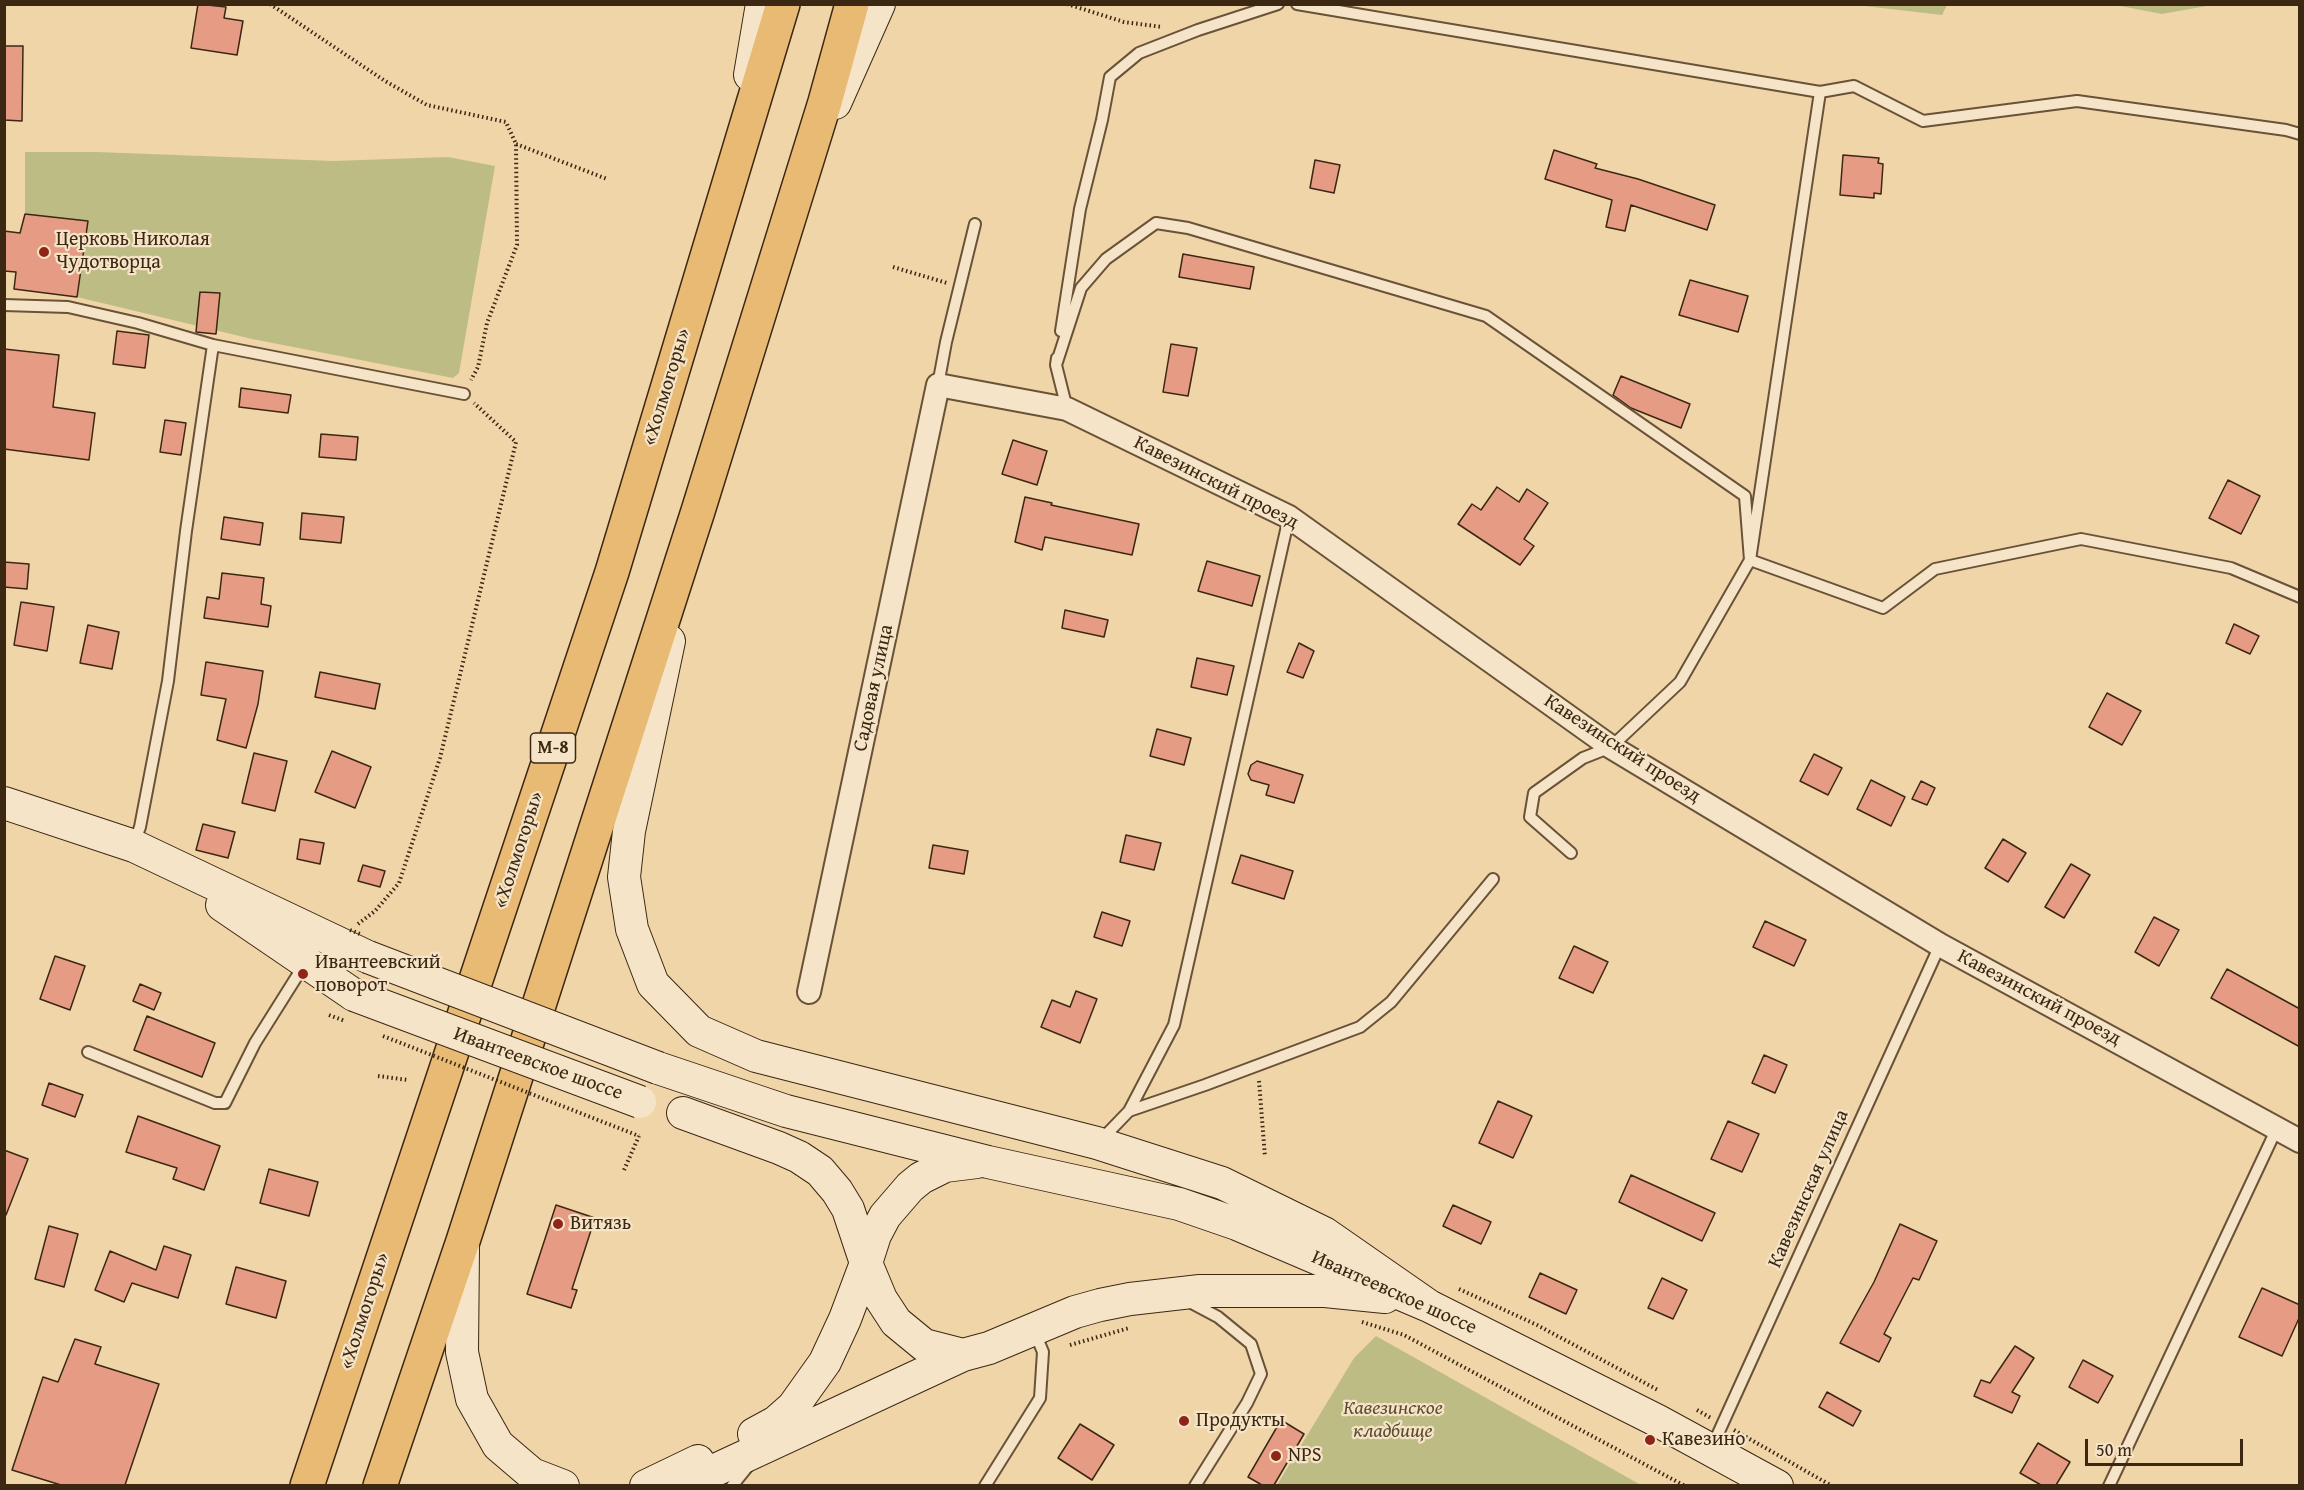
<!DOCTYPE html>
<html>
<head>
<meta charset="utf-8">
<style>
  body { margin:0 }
  #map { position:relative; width:2304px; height:1490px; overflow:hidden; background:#f0d5a9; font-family:"Gentium Book Plus",serif }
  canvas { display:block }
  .frame { position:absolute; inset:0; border:6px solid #3c2713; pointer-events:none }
  .scale { position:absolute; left:2085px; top:1439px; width:158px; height:27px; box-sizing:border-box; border:3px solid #3c2713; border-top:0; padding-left:8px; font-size:18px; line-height:21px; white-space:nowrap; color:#3c2713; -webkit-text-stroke:4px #f5e4c7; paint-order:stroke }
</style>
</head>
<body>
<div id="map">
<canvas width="2304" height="1490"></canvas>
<div class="frame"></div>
<div class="scale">50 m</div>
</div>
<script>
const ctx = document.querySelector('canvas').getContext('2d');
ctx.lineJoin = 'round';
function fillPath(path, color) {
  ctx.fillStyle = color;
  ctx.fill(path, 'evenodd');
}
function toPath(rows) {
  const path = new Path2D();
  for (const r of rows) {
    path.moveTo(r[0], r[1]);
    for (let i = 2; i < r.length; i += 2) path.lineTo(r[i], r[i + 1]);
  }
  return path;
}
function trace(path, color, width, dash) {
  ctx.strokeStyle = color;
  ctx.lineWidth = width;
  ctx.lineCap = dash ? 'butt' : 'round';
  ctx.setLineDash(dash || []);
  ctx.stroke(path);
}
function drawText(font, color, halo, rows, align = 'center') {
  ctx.font = font + ' "Gentium Book Plus",serif';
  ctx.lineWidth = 4.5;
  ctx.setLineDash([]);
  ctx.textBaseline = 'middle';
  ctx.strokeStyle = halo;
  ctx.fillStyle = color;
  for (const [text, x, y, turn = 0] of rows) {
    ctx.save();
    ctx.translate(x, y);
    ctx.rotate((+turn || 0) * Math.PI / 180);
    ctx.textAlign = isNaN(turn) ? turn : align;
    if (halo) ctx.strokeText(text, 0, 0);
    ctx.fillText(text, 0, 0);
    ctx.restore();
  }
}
const green = toPath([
  [1856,5,1947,5,1942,15],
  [2115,5,2212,5,2162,14],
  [25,152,97,152,333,161,448,157,495,166,459,373,453,378,252,339,77,297,87,221,25,214],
  [1376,1336,1641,1485,1277,1485,1354,1358]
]);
const building = toPath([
  [198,4,226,7,224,18,243,21,237,55,191,48,198,4],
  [4,46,23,46,22,121,4,120,4,46],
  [1554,150,1597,164,1595,168,1638,179,1715,205,1707,230,1631,205,1625,231,1606,227,1612,200,1545,179,1554,150],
  [1843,155,1879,158,1878,163,1883,164,1881,194,1874,193,1874,198,1840,195,1843,155],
  [1315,160,1340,165,1334,193,1310,188,1315,160],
  [25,214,88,221,77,297,14,289,16,272,4,271,4,231,20,233,25,214],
  [1183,254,1254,267,1250,289,1179,277,1183,254],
  [1690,280,1748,296,1738,332,1679,315,1690,280],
  [200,292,220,293,216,334,196,332,200,292],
  [117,331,149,335,145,368,113,364,117,331],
  [1171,344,1197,348,1188,396,1163,392,1171,344],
  [4,349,59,355,53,407,95,413,89,460,4,449,4,349],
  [1621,376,1690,404,1681,428,1631,408,1613,395,1621,376],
  [241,388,291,395,288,413,239,407,241,388],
  [165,420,186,423,181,455,160,452,165,420],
  [321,434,358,437,356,460,319,457,321,434],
  [1013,440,1047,451,1037,485,1002,474,1013,440],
  [2228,480,2260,496,2241,534,2209,518,2228,480],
  [1497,487,1519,502,1527,489,1548,503,1524,539,1534,546,1520,565,1458,524,1472,504,1481,510,1497,487],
  [1025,497,1052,503,1051,505,1139,524,1132,555,1045,537,1042,550,1015,542,1025,497],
  [302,513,344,517,341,543,300,539,302,513],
  [224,517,263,523,260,545,221,539,224,517],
  [1207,561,1260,576,1252,606,1198,591,1207,561],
  [4,562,29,564,27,589,4,587,4,562],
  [222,573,264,578,261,604,271,606,268,627,204,618,207,597,219,599,222,573],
  [21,602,54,607,47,651,14,645,21,602],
  [1065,610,1108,620,1104,637,1062,628,1065,610],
  [2234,624,2259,636,2250,654,2226,643,2234,624],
  [88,625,119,632,112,669,80,663,88,625],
  [1299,643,1314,651,1303,678,1287,672,1299,643],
  [1197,658,1234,666,1227,695,1191,687,1197,658],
  [206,662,263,671,258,704,246,748,217,740,226,699,201,695,206,662],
  [320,672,380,684,375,709,315,697,320,672],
  [2107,693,2141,711,2122,745,2089,727,2107,693],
  [1157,729,1191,738,1184,765,1150,756,1157,729],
  [332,751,371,767,355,808,315,792,332,751],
  [254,753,287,761,275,811,242,803,254,753],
  [1814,754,1842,768,1828,795,1800,781,1814,754],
  [1257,761,1303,775,1294,803,1266,795,1269,785,1251,780,1248,774,1251,765,1257,761],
  [1871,780,1905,797,1891,826,1857,809,1871,780],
  [1921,781,1935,788,1927,805,1912,799,1921,781],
  [203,824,235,832,228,858,196,850,203,824],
  [1126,835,1161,843,1154,870,1120,862,1126,835],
  [300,839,324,843,320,864,297,859,300,839],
  [2003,839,2026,853,2008,882,1985,868,2003,839],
  [933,845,968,851,964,874,929,868,933,845],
  [1241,855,1293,871,1284,899,1232,883,1241,855],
  [2071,864,2090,875,2064,918,2045,907,2071,864],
  [363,865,385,871,380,887,358,881,363,865],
  [1102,912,1130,921,1122,946,1094,937,1102,912],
  [2154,917,2179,930,2159,966,2135,952,2154,917],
  [1765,921,1806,940,1794,966,1753,947,1765,921],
  [1574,946,1608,962,1593,993,1559,978,1574,946],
  [55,956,85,966,70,1010,40,999,55,956],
  [2227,969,2300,1009,2300,1047,2211,998,2227,969],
  [140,984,161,993,154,1010,133,1001,140,984],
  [1076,991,1097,999,1080,1043,1041,1027,1052,1000,1070,1007,1076,991],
  [147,1016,215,1043,202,1077,134,1050,147,1016],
  [1764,1055,1787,1065,1775,1093,1752,1083,1764,1055],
  [49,1083,83,1095,75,1117,42,1105,49,1083],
  [1498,1101,1532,1116,1513,1158,1479,1143,1498,1101],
  [138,1116,220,1146,204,1190,173,1179,177,1168,126,1152,138,1116],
  [1728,1121,1759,1134,1742,1172,1711,1159,1728,1121],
  [4,1150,28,1159,6,1215,4,1215,4,1150],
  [269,1169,318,1182,309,1216,260,1203,269,1169],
  [1631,1175,1715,1213,1702,1241,1619,1202,1631,1175],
  [556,1205,595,1218,572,1289,577,1290,571,1308,527,1294,556,1205],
  [1453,1205,1491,1222,1481,1244,1443,1226,1453,1205],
  [1900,1224,1937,1241,1919,1280,1913,1278,1884,1334,1891,1338,1879,1362,1840,1343,1874,1282,1900,1224],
  [49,1226,78,1234,64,1287,35,1279,49,1226],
  [164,1246,191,1255,178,1298,132,1283,124,1302,95,1290,110,1251,156,1270,164,1246],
  [236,1267,286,1281,276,1318,226,1304,236,1267],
  [1540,1273,1577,1290,1566,1314,1529,1297,1540,1273],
  [1662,1278,1687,1290,1673,1319,1648,1308,1662,1278],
  [2262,1288,2300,1305,2300,1316,2282,1356,2239,1337,2262,1288],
  [75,1339,101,1347,95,1364,159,1384,125,1485,61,1485,12,1470,43,1377,58,1382,75,1339],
  [2015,1346,2034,1358,2012,1392,2020,1396,2012,1413,1974,1396,1981,1380,1990,1383,2015,1346],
  [2083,1360,2113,1376,2098,1403,2069,1387,2083,1360],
  [1827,1392,1861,1411,1853,1426,1819,1407,1827,1392],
  [1281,1420,1304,1434,1274,1485,1262,1485,1248,1477,1281,1420],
  [1080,1424,1114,1445,1092,1480,1058,1458,1080,1424],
  [2038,1443,2070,1462,2056,1485,2041,1485,2020,1473,2038,1443]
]);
const path = toPath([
  [270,4,385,81,427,105,506,122,516,144,517,245,487,323,478,367,471,380],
  [1067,4,1124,22,1162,27],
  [516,144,607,179],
  [893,267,947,283],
  [358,924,375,911,399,883,440,758,516,442,474,403],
  [378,1076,408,1080],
  [1259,1081,1265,1157],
  [624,1170,639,1136],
  [1459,1289,1537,1325,1658,1390],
  [1362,1322,1404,1335,1685,1486],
  [1070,1345,1129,1328],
  [1697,1410,1711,1418],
  [1734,1430,1832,1486]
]);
const lane = toPath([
  [1297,4,1820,92,1854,86,1923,121,2077,101,2286,130,2300,134],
  [4,305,68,307,138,323,213,345],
  [1061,331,1080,209,1102,120,1110,77,1139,53,1198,30,1278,4],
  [1057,358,1056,365,1067,409],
  [1056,365,1081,288,1106,259,1156,223,1188,228,1486,316,1745,496,1750,560],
  [938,385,946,342,975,224],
  [1750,560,1883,608,1935,569,2081,539,2231,568,2300,597],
  [134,843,140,827,168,681,186,531,213,345,464,394],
  [1571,853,1530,817,1534,793,1583,758,1611,747,1680,682,1750,560,1820,92],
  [88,1052,215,1103,225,1103,255,1043,304,965],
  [1129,1111,1174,1025,1289,517],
  [1102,1139,1129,1111,1205,1085,1360,1027,1391,1002,1493,879],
  [1188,1301,1218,1317,1251,1344,1261,1374,1247,1403,1195,1486],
  [1712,1447,1940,945],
  [732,1486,749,1465],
  [985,1486,1040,1398,1043,1352,1035,1333],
  [2109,1486,2277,1128]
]);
const street = toPath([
  [809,992,938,385,1067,409,1289,517,1611,747,1940,945,2300,1141]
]);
const secondary = toPath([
  [750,75,762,4],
  [835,103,879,4],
  [669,641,629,831,624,877,632,929,653,984,699,1031,756,1056,1097,1143,1222,1183,1324,1233,1429,1306],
  [4,803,134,846,368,957],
  [222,905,354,995],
  [658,1068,786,1111,988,1162,1179,1204,1237,1224,1429,1306,1658,1421,1777,1486],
  [683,1113,779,1148,799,1157,820,1171,837,1191,848,1209,866,1263,845,1319,825,1362,793,1407,776,1422,754,1434],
  [463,1249,462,1352,472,1399,498,1445,532,1474,563,1486],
  [963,1355,924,1345,896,1322,881,1299,866,1263,875,1235,885,1216,910,1187,921,1178,945,1166,977,1162],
  [646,1486,698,1461],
  [681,1486,963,1355,989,1348,1075,1312,1100,1305,1130,1299,1200,1291,1325,1291,1385,1297]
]);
const highway = toPath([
  [307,1486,612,572,783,4],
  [380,1486,463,1241,698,511,825,102,852,4]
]);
const pathBridge = toPath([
  [350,930,360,934],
  [329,1015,345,1021],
  [383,1036,639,1136]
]);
const secondaryBridge = toPath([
  [368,957,658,1068],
  [354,995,640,1102]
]);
const markers = [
  [44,252,6,"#8f2418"],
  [303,974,6,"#8f2418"],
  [558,1224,6,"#8f2418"],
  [1184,1421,6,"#8f2418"],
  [1650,1440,6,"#8f2418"],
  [1276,1456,6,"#8f2418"]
];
const shields = [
  [553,748,45]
];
const shieldNames = [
  ["М-8",553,748]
];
const poiNames = [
  ["Церковь Николая",56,240],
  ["Чудотворца",56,263],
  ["Ивантеевский",315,963],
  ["поворот",315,986],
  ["Витязь",570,1224],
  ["Продукты",1196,1421],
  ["Кавезино",1662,1440],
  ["NPS",1288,1456]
];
const streetNames = [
  ["«Холмогоры»",667,387,-73],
  ["Кавезинский проезд",1216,483,27],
  ["Садовая улица",874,688,-78],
  ["Кавезинский проезд",1622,749,33],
  ["«Холмогоры»",519,850,-72],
  ["Кавезинский проезд",2039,998,28],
  ["Ивантеевское шоссе",538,1064,20],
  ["Кавезинская улица",1809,1189,-66],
  ["Ивантеевское шоссе",1394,1293,24],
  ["«Холмогоры»",365,1311,-72]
];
const parkNames = [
  ["Кавезинское",1393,1409],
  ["кладбище",1393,1432]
];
fillPath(green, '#bebc85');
fillPath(building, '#e69c84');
trace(building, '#3c2713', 1.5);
trace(lane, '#695238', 14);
trace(street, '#695238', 26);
trace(secondary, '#3c2713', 34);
trace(highway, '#3c2713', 36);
trace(path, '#3c2713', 4, [1.5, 3]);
trace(lane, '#f5e4c7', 10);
trace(street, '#f5e4c7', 22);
trace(secondary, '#f5e4c7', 32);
trace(highway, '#e8ba74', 33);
trace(secondaryBridge, '#3c2713', 34, []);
trace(pathBridge, '#3c2713', 4, [1.5, 3]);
trace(secondaryBridge, '#f5e4c7', 32);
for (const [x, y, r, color] of markers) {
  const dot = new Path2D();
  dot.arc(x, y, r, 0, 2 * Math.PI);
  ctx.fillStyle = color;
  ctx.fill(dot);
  trace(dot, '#f5e4c7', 2);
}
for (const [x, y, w] of shields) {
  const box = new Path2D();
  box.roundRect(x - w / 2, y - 15, w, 30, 4.5);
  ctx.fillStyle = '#f5e4c7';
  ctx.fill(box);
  trace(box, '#3c2713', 1.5);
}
drawText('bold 18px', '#3c2713', null, shieldNames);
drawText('20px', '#3c2713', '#f5e4c7', poiNames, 'left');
drawText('20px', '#3c2713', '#f5e4c7', streetNames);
drawText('italic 20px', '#5c4c30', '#f5e4c7', parkNames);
</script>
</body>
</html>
